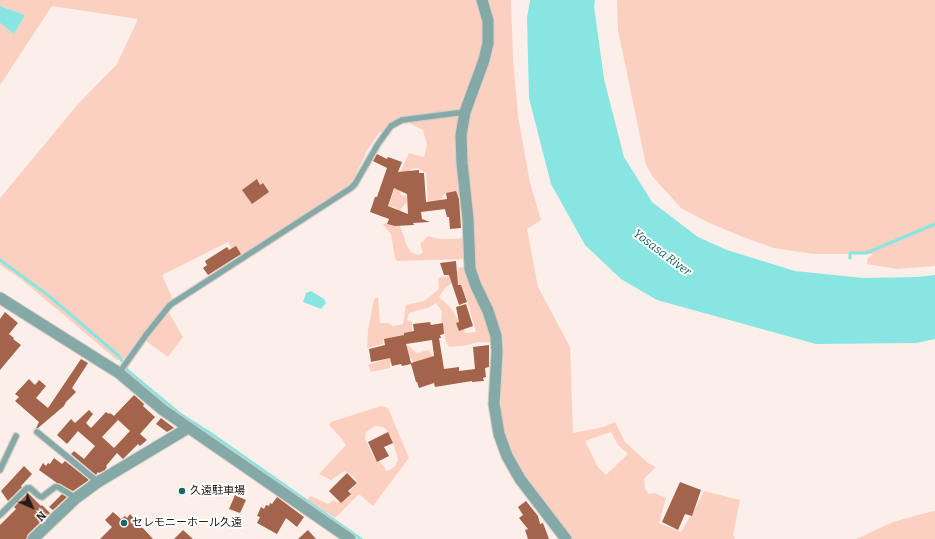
<!DOCTYPE html>
<html>
<head>
<meta charset="utf-8">
<style>
  body { margin:0 }
  #map { position:relative; width:935px; height:539px; overflow:hidden; background:#fcefea; font-family:Bitter,serif }
  canvas { display:block }
  .north { position:absolute; left:12px; top:487px; width:40px; height:40px; -webkit-text-stroke:3px #fff; paint-order:stroke; rotate:135deg; font-size:11px; font-weight:700; line-height:16px; text-align:center; color:#261b17 }
  .north::after { content:''; display:block; margin:auto; width:14px; height:18px; background:#261b17; clip-path:polygon(50% 0,100% 100%,50% 72%,0 100%) }
</style>
</head>
<body>
<div id="map">
<canvas width="935" height="539"></canvas>
<div class="north">N</div>
</div>
<script>
const ctx = document.querySelector('canvas').getContext('2d');
ctx.lineJoin = 'round';
function fillPath(path, color) {
  ctx.fillStyle = color;
  ctx.fill(path, 'evenodd');
}
function toPath(rows) {
  const path = new Path2D();
  for (const r of rows) {
    path.moveTo(r[0], r[1]);
    for (let i = 2; i < r.length; i += 2) path.lineTo(r[i], r[i + 1]);
  }
  return path;
}
function trace(path, color, width, dash) {
  ctx.strokeStyle = color;
  ctx.lineWidth = width;
  ctx.lineCap = dash ? 'butt' : 'round';
  ctx.setLineDash(dash || []);
  ctx.stroke(path);
}
function drawText(font, color, halo, rows, align = 'center') {
  ctx.font = font + ' Bitter,"Noto Sans JP",serif';
  ctx.lineWidth = 4;
  ctx.setLineDash([]);
  ctx.textBaseline = 'middle';
  ctx.strokeStyle = halo;
  ctx.fillStyle = color;
  for (const [text, x, y, turn = 0] of rows) {
    ctx.save();
    ctx.translate(x, y);
    ctx.rotate((+turn || 0) * Math.PI / 180);
    ctx.textAlign = isNaN(turn) ? turn : align;
    if (halo) ctx.strokeText(text, 0, 0);
    ctx.fillText(text, 0, 0);
    ctx.restore();
  }
}
const green = toPath([
  [0,0,511,0,513,59,518,116,530,183,541,220,527,229,538,287,570,347,573,433,603,427,615,422,625,442,648,463,656,467,644,479,645,489,649,494,655,493,666,498,659,523,681,532,695,509,704,491,740,500,733,535,735,539,559,539,560,533,518,470,501,424,501,343,478,342,468,345,449,347,446,341,441,321,442,311,436,303,430,307,409,313,407,320,412,322,412,331,403,338,405,344,409,346,416,353,429,350,433,357,414,363,411,358,390,363,390,368,371,372,368,365,391,357,396,338,383,340,383,344,367,348,368,330,374,299,378,297,380,323,389,323,393,326,403,324,406,305,424,301,439,289,438,279,440,277,457,275,458,268,462,267,466,270,469,202,452,192,444,194,441,200,428,201,426,173,417,168,410,169,400,194,407,197,407,202,401,209,398,220,407,246,411,252,418,255,423,253,420,244,428,236,440,239,453,239,463,238,466,240,464,259,398,261,395,259,391,234,383,225,385,223,392,226,397,211,396,208,389,206,397,179,409,153,424,157,427,145,423,130,409,123,399,125,379,133,368,149,353,180,341,193,238,258,228,242,162,275,173,300,161,310,126,359,117,360,21,279,0,265,0,198,79,103,117,64,138,19,52,6,0,85,0,23,14,34,25,15,0,6],
  [457,282,466,297,476,332,466,333,451,308,439,297,445,288,452,283],
  [611,432,618,445,628,454,606,475,598,467,585,441],
  [617,0,935,0,935,266,897,269,867,264,868,258,873,254,813,254,774,248,743,237,707,222,681,208,653,177,646,165,618,30],
  [169,313,183,337,168,357,146,341,154,327],
  [381,406,388,408,409,458,373,506,359,494,335,518,307,500,311,496,328,504,334,500,338,503,358,483,354,477,345,471,331,480,319,474,346,445,342,439,329,425,331,422],
  [375,426,383,427,387,430,394,446,398,459,396,465,390,470,386,471,383,465,374,458,365,439,366,432],
  [933,511,935,511,935,539,856,539,893,522]
]);
const water = toPath([
  [530,0,595,0,594,6,604,79,624,157,652,202,698,237,727,250,795,271,863,278,917,277,935,275,935,339,916,343,816,344,657,300,621,279,585,245,551,184,529,98,527,18],
  [0,6,25,15,14,34,0,23],
  [311,291,324,299,326,303,321,309,303,302,306,293]
]);
const stream = toPath([
  [850,258,850,253,866,253,935,224],
  [0,260,49,296,119,356,128,371,180,414,210,433,361,539]
]);
const building = toPath([
  [377,154,387,159,388,157,402,162,398,172,419,170,419,173,424,173,426,202,447,199,446,193,456,191,459,199,461,228,450,229,449,217,447,217,445,209,421,212,422,219,430,222,413,223,414,225,395,226,387,224,389,219,370,212,375,197,377,197,387,168,373,161],
  [394,188,407,194,408,214,388,206],
  [257,179,260,185,263,183,269,192,252,204,242,190],
  [236,246,241,254,208,275,203,268,207,265,205,261,227,247,229,250],
  [456,261,458,285,461,285,467,302,459,305,449,275,444,275,440,263],
  [466,304,473,326,459,331,456,323,459,322,456,307],
  [5,312,18,323,9,334,14,338,13,339,21,345,0,370,0,319],
  [430,322,431,325,443,323,444,334,440,335,441,338,439,338,444,369,459,367,459,371,475,369,473,347,489,345,489,367,485,368,486,377,483,378,484,381,472,382,472,381,435,387,434,383,419,388,417,382,416,382,411,364,402,366,401,364,392,366,390,358,371,362,369,349,385,345,384,339,404,335,404,333,414,331,413,324],
  [432,340,434,356,411,363,406,344],
  [81,359,88,363,72,388,76,392,66,402,64,406,38,428,36,428,39,422,15,401,19,397,15,394,29,379,35,385,39,380,46,386,36,398,48,408],
  [134,395,144,404,143,406,155,417,140,434,147,440,140,446,138,444,123,459,117,453,106,466,107,467,105,470,99,473,98,472,96,475,71,454,74,451,84,459,95,446,78,431,67,444,57,435,71,419,75,423,89,410,93,414,86,423,91,428,106,412,109,414,110,413,114,416],
  [116,418,130,431,114,448,102,437,118,420],
  [161,418,174,428,172,429,167,432,156,424],
  [388,432,393,443,384,447,389,456,377,462,368,442],
  [54,458,62,464,65,461,89,480,73,491,57,483,39,470,43,463,46,466,48,463,50,464],
  [24,466,32,474,21,486,22,487,8,501,1,491],
  [347,473,357,483,348,491,351,494,341,503,329,491],
  [680,482,701,490,692,516,685,514,678,530,662,522],
  [28,493,41,506,42,505,50,513,28,534,26,539,0,539,0,525,16,509,14,507],
  [62,494,67,497,53,510,49,507],
  [235,495,246,500,240,513,229,509],
  [277,497,304,517,297,527,286,518,277,534,257,523,260,517,257,516,261,507,264,509,266,505,269,506,270,503,272,504],
  [526,501,538,516,540,524,543,523,549,539,528,539,525,530,528,529,519,518,523,515,518,507],
  [113,512,121,519,125,516,127,518,130,514,153,539,100,539,112,527,105,520],
  [183,530,193,539,174,539],
  [308,530,316,539,298,539]
]);
const service = toPath([
  [119,373,146,335,170,305,351,188,355,184,378,144,391,126,402,120,465,112],
  [37,432,98,482],
  [0,470,16,436],
  [0,515,27,488,30,488,39,496,42,497,55,487,58,487,76,498]
]);
const minor = toPath([
  [0,298,119,373,163,410,350,539],
  [33,539,76,498,98,482,188,428]
]);
const tertiary = toPath([
  [482,0,488,21,488,43,484,60,465,112,461,135,462,163,468,219,470,269,476,286,488,311,496,336,497,352,494,404,499,434,507,456,520,479,566,539]
]);
const markers = [
  [182,491,4,"#1a6765"],
  [124,523,4,"#1a6765"]
];
const poiNames = [
  ["久遠駐車場",190,491],
  ["セレモニーホール久遠",132,523]
];
const waterNames = [
  ["Yosasa River",662,253,37]
];
fillPath(green, '#fbd0c0');
fillPath(water, '#88e5e1');
trace(stream, '#88e5e1', 3);
fillPath(building, '#a3644b');
trace(service, '#dacdc8', 8);
trace(minor, '#dacdc8', 13);
trace(tertiary, '#dacdc8', 13);
trace(service, '#84a9a6', 5.5);
trace(minor, '#84a9a6', 11);
trace(tertiary, '#84a9a6', 11);
for (const [x, y, r, color] of markers) {
  const dot = new Path2D();
  dot.arc(x, y, r, 0, 2 * Math.PI);
  ctx.fillStyle = color;
  ctx.fill(dot);
  trace(dot, '#fff', 1.5);
}
drawText('11px', '#261b17', '#fff', poiNames, 'left');
drawText('italic 12px', '#13625f', '#fff', waterNames);
</script>
</body>
</html>
